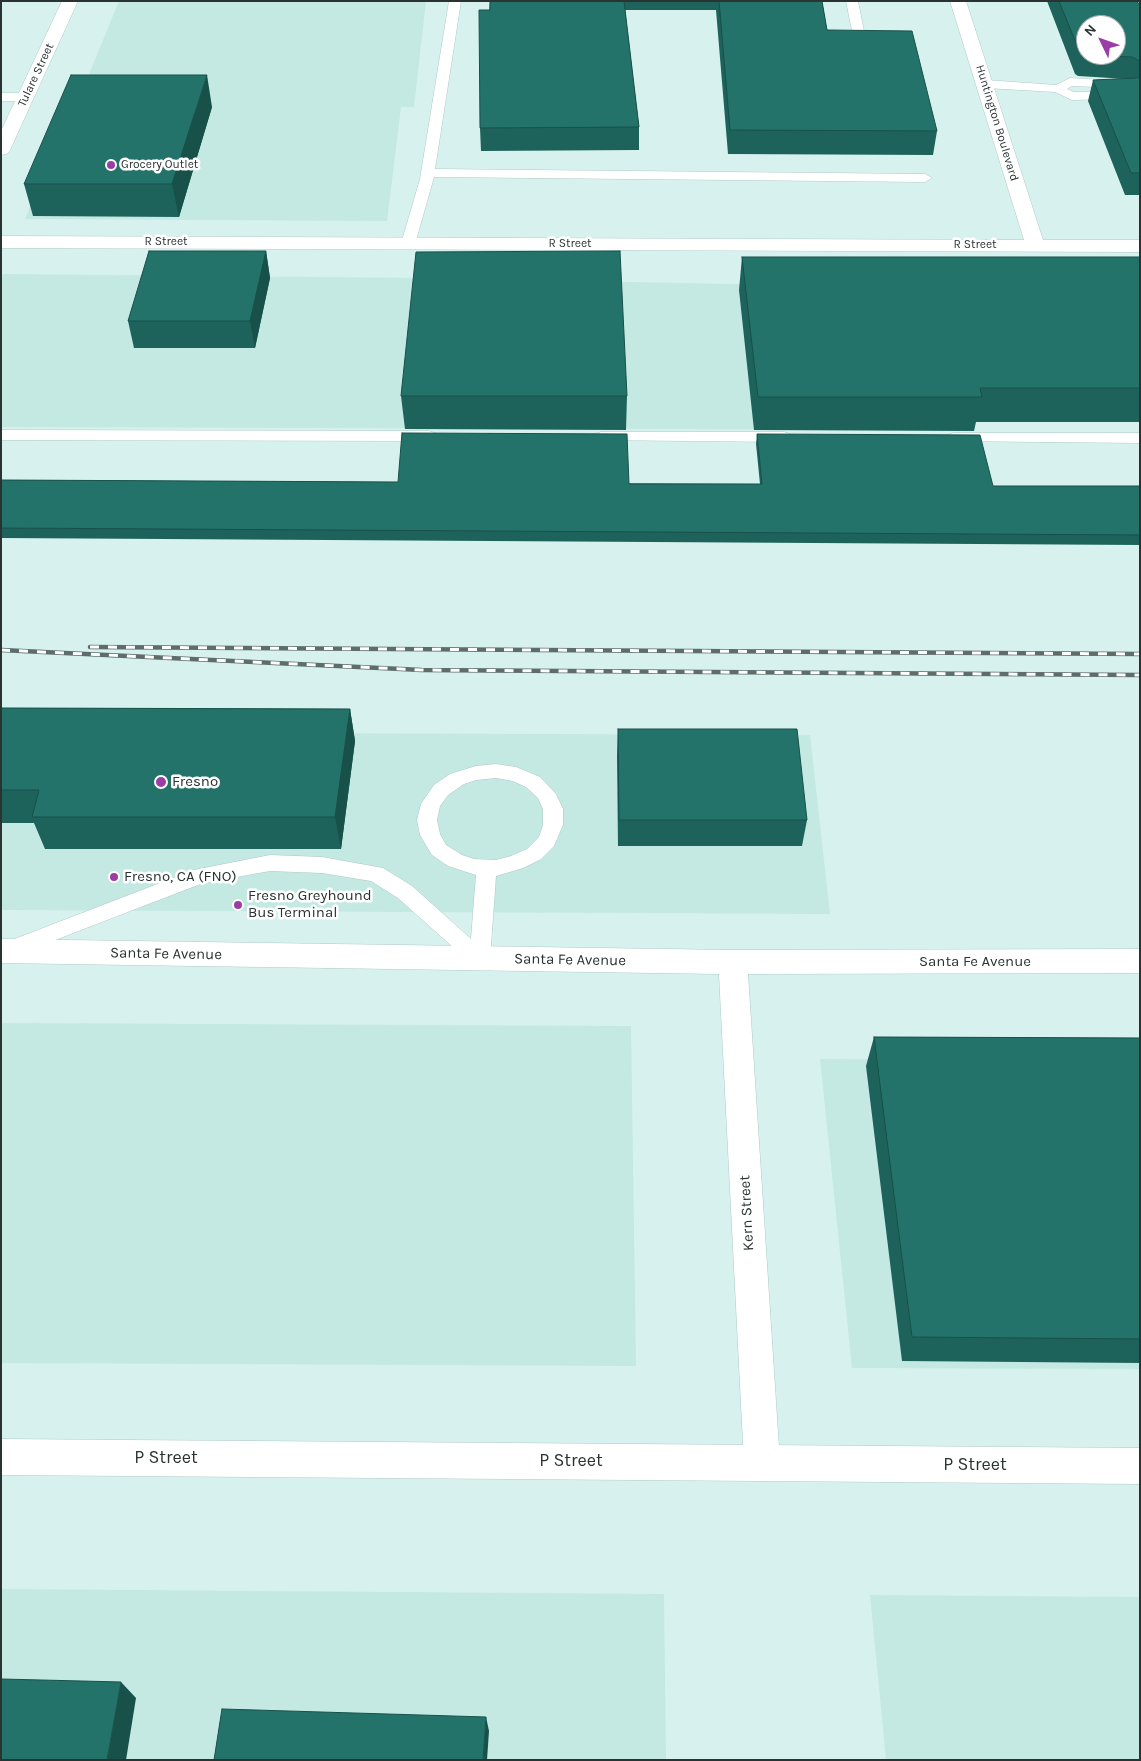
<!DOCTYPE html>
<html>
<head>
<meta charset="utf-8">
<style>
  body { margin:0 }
  #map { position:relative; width:1141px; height:1761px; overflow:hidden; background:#d7f2ee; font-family:Karla,sans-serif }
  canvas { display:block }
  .frame { position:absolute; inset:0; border:2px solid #293332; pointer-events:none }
  .north { position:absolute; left:1076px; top:15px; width:50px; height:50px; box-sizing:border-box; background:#fff; border:1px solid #a9adad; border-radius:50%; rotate:312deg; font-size:14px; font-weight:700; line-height:20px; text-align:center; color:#293332 }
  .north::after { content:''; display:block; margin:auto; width:18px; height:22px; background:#9b3da6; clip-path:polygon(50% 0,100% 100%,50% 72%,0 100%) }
</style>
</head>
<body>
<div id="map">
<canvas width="1141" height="1761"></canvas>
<div class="frame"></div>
<div class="north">N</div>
</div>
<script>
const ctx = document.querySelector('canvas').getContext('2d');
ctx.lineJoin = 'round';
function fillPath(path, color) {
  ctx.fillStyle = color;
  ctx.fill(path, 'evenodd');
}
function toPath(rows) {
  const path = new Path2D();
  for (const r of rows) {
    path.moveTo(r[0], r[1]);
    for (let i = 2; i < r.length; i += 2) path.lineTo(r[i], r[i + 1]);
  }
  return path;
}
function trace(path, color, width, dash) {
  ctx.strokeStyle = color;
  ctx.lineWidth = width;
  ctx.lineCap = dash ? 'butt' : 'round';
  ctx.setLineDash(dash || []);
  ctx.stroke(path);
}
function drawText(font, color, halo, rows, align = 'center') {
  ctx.font = font + ' Karla,sans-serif';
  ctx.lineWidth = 5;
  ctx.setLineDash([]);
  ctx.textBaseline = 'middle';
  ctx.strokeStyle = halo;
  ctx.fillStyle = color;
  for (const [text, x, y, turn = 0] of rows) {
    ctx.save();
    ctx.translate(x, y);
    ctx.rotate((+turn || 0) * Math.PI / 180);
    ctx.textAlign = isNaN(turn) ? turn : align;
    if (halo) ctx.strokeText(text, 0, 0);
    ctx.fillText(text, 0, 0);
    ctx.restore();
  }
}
const built = toPath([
  [119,1,426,1,414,107,401,107,387,221,25,219,68,111,74,111],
  [3,274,423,278,938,288,946,430,1,427,1,279],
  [1,732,810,735,830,914,1,910],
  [1,1023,631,1026,636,1366,1,1363],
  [820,1059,1140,1060,1140,1369,852,1368],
  [1,1589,664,1594,666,1760,1,1760],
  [870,1595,1140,1597,1140,1760,886,1760]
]);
const lane = toPath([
  [449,1,461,1,435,169,925,174,932,178,925,182,434,177,415,244,408,248,403,247,401,244,420,179,449,1],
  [846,1,858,1,865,36,863,38,859,40,853,36,846,1],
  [1070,78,1123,81,1125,84,1123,87,1119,88,1072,86,1067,89,1074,92,1117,91,1123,95,1117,99,1072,100,1055,92,986,88,980,84,986,80,1056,85,1070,78],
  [1,93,26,93,32,97,26,101,1,101,1,93],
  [1,430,429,431,435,433,437,436,435,439,429,441,1,440,1,430],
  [601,432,784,432,790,434,792,437,790,440,784,442,595,440,593,437,595,434,601,432],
  [953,433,1140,433,1140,443,947,441,945,438,947,435,953,433],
  [496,764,516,767,540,777,556,794,563,809,563,825,554,846,541,859,523,868,496,876,490,959,487,965,480,967,473,965,398,898,371,881,322,873,270,871,203,883,11,957,4,955,1,950,4,943,194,870,270,855,322,857,383,868,412,886,471,939,476,875,448,866,432,855,420,835,417,820,421,804,434,785,450,774,476,766,496,764],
  [496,778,513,781,526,787,538,798,543,809,543,825,539,837,527,849,511,856,496,860,474,859,462,855,446,845,440,834,437,820,440,806,448,795,464,784,476,780,496,778]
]);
const street = toPath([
  [1,939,733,950,1140,949,1140,973,748,974,780,1463,774,1475,762,1481,750,1475,744,1463,719,974,1,963,1,939]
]);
const secondary = toPath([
  [62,1,78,1,10,150,7,154,1,155,1,131,62,1],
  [950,1,966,1,1043,240,1140,240,1140,252,1,248,1,236,1024,240,950,1],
  [1,1439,1140,1448,1140,1484,1,1475,1,1439]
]);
const rail = toPath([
  [90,647,1140,654],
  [1,650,422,670,1140,675]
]);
const wall = toPath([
  [490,1,822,1,827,30,937,131,933,155,728,154,716,10,625,10,639,127,639,150,481,151,480,128],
  [1047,1,1137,1,1138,3,1140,4,1140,195,1125,195,1088,101,1093,80,1127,79,1078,76,1075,74],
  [212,107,179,217,33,216,24,184],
  [266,251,270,278,255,348,134,348,128,321],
  [742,257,1140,257,1140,422,976,422,974,431,754,430,739,290],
  [401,396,627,396,626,430,405,429],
  [757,434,993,486,1140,486,1140,545,1,538,1,480,760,484,756,444],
  [1,708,350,709,355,741,341,849,45,849,34,823,1,823],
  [618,729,807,820,802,846,618,846,617,756],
  [874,1037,1140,1038,1140,1363,902,1361,866,1066]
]);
const shadedWall = toPath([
  [207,75,212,107,179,217,172,184],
  [266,251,270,278,255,348,250,321],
  [350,709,355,741,341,849,335,817],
  [121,1682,136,1698,126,1760,107,1760],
  [486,1717,489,1731,487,1760,483,1760]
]);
const building = toPath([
  [490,1,624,1,639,127,480,128,479,10,490,10,490,1],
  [719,1,822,1,827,30,912,31,937,131,730,130,719,1],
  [1059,1,1137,1,1138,3,1140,4,1140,61,1132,57,1083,55,1080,53,1059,1],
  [1086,25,1116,25,1116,55,1086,55,1086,25],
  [71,75,207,75,172,184,24,184,71,75],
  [1140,77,1140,173,1131,173,1093,80,1136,78,1140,77],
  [149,251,266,251,250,321,128,321,149,251],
  [620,251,627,396,401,396,416,252,620,251],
  [742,257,1140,257,1140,388,980,388,982,397,758,397,742,257],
  [402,433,627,434,629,484,762,484,757,434,980,435,993,486,1140,486,1140,535,1,528,1,480,398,482,402,433],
  [1,708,350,709,335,817,32,817,39,790,1,790,1,708],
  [618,729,797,729,807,820,619,820,618,729],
  [874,1037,1140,1038,1140,1339,912,1337,874,1037],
  [1,1679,121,1682,107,1760,1,1760,1,1679],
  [222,1709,486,1717,483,1760,214,1760,222,1709]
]);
const markers = [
  [111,165,5,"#9b3da6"],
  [161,782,6,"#9b3da6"],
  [114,877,5,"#9b3da6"],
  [238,905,5,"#9b3da6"]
];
const farStreetnames = [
  ["Tulare Street",36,75,-65],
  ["Huntington Boulevard",997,123,73],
  ["R Street",166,242],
  ["R Street",570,244],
  ["R Street",975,245]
];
const farPoinames = [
  ["Grocery Outlet",121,165]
];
const poiNames = [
  ["Fresno",172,782],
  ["Fresno, CA (FNO)",124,877],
  ["Fresno Greyhound",248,896],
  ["Bus Terminal",248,913]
];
const streetNames = [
  ["Santa Fe Avenue",166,954,1],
  ["Santa Fe Avenue",570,960,1],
  ["Santa Fe Avenue",975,962],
  ["Kern Street",747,1213,-93]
];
const nearStreetnames = [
  ["P Street",166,1458],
  ["P Street",571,1461],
  ["P Street",975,1465]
];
fillPath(built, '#c4e8e2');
trace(lane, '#afcac5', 1);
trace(street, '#afcac5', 1);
trace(secondary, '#afcac5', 1);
fillPath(lane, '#fff');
fillPath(street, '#fff');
fillPath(secondary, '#fff');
trace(rail, '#5e6d6b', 4.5);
trace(rail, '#fff', 3, [9]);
fillPath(wall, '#1e635b');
fillPath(shadedWall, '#18504a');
fillPath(building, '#23736a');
trace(building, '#18504a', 1);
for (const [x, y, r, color] of markers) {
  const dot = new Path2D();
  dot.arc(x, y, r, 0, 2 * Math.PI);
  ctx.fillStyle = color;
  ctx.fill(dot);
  trace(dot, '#fff', 2);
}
drawText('12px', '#293332', '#fff', farStreetnames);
drawText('12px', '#293332', '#fff', farPoinames, 'left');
drawText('15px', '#293332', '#fff', poiNames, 'left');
drawText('15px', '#293332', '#fff', streetNames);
drawText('18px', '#293332', '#fff', nearStreetnames);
</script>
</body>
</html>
